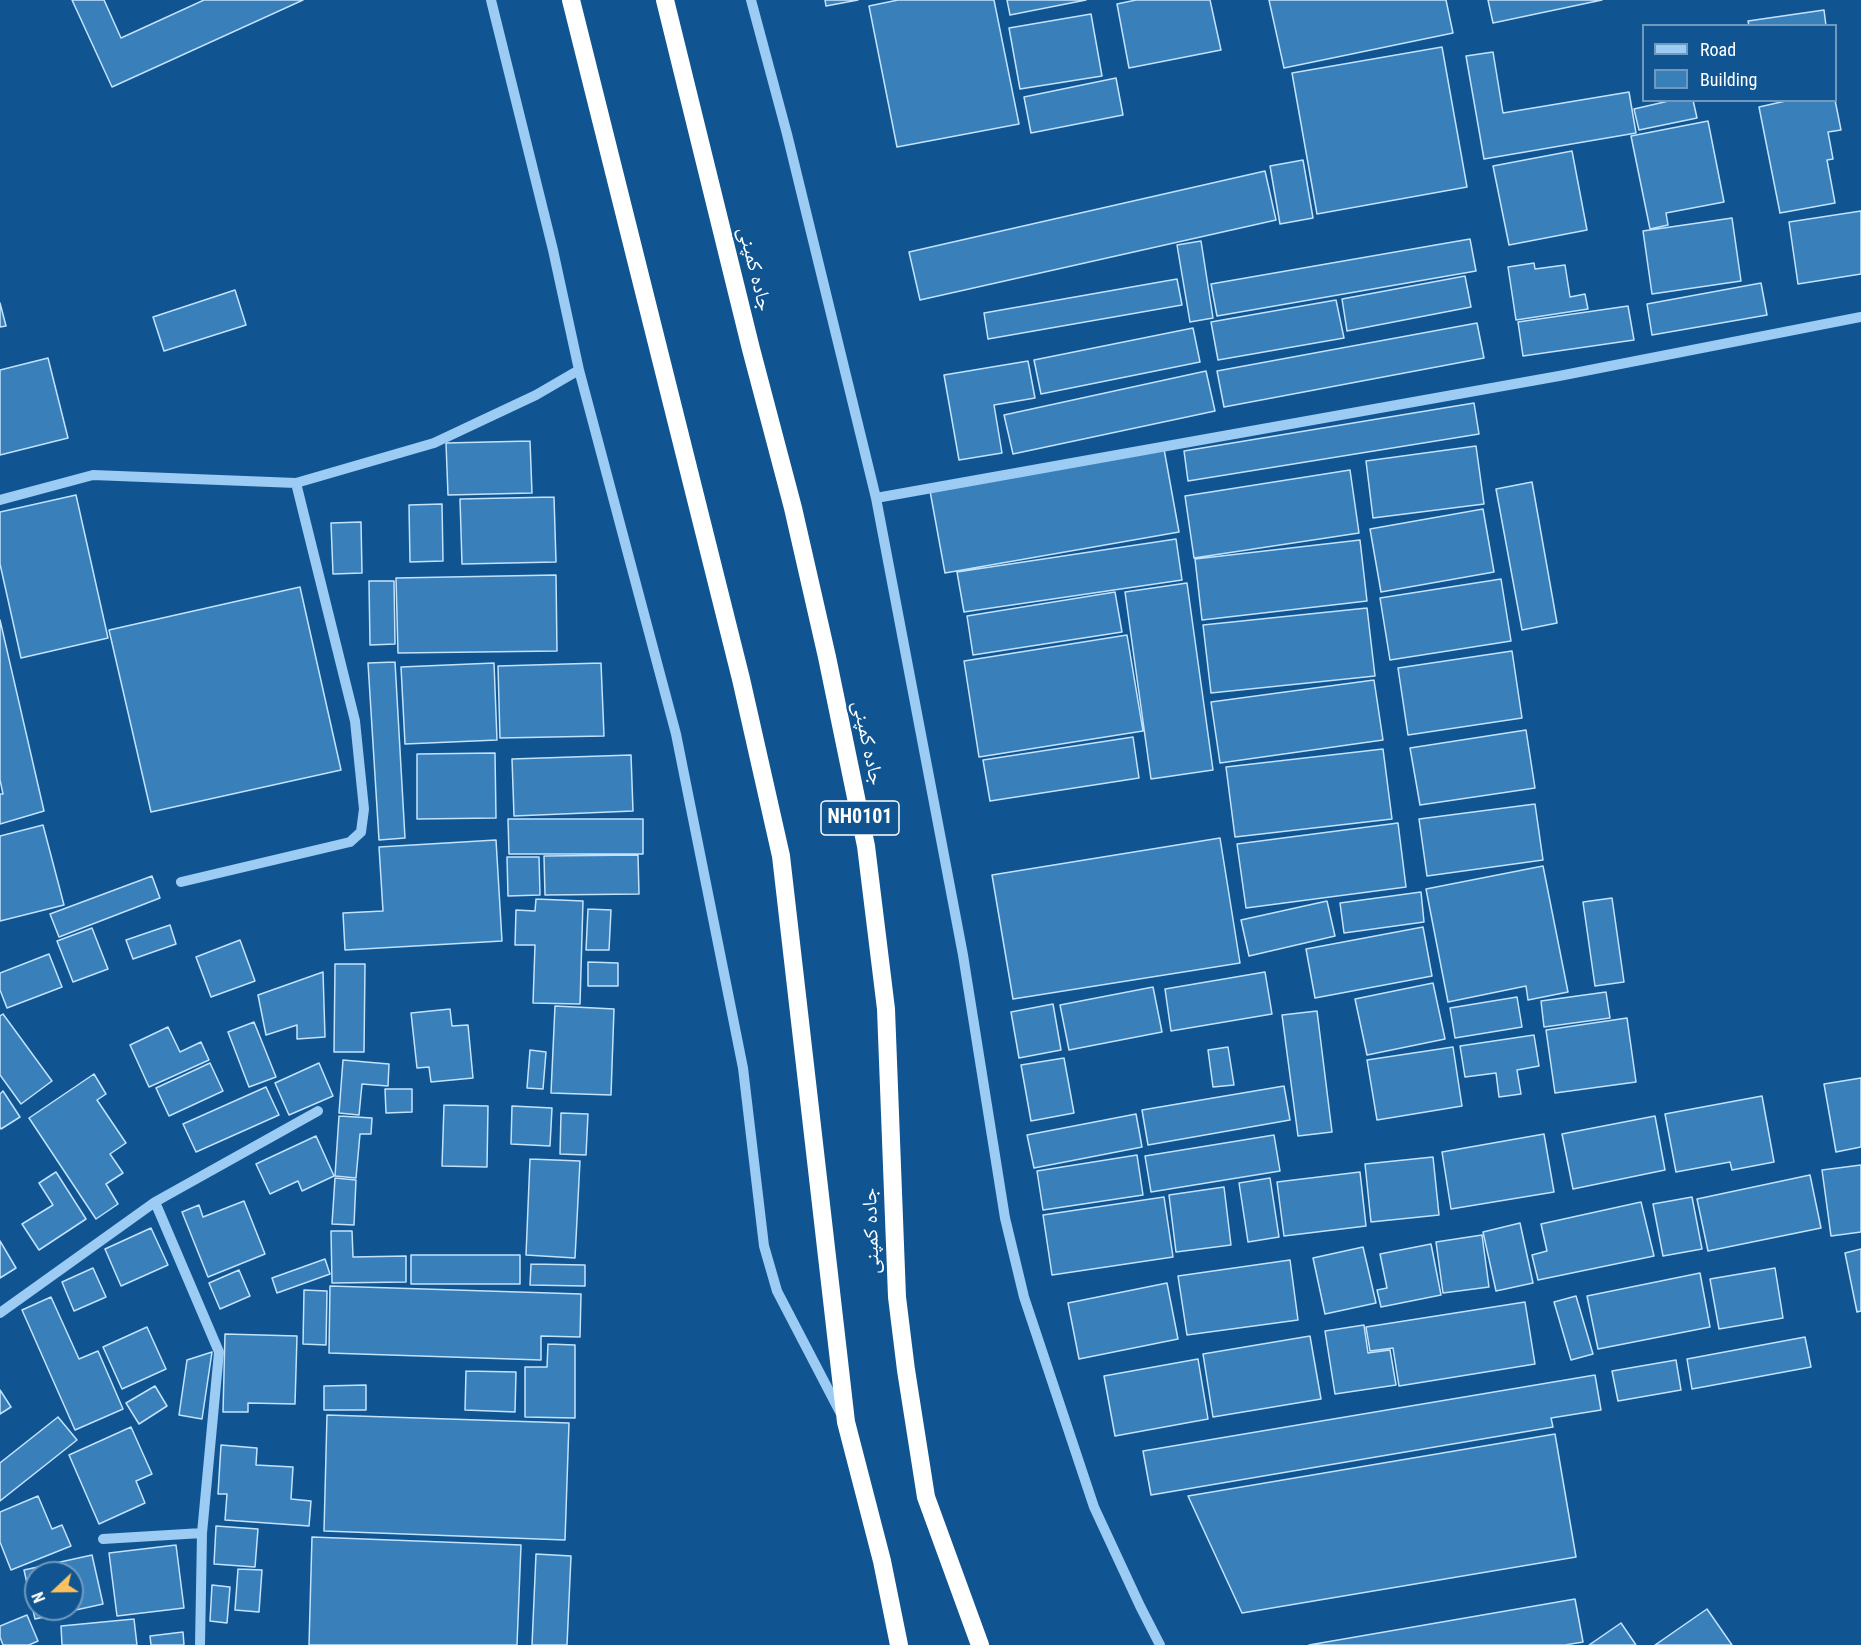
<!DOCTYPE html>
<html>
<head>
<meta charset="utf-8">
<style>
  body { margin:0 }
  #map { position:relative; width:1861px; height:1645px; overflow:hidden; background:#105591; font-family:"Roboto Condensed",sans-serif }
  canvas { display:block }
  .legend { position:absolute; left:1642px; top:24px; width:195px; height:78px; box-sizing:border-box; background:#105591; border:2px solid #7099bd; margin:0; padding:8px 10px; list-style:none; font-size:18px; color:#fff }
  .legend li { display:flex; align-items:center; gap:12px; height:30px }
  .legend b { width:30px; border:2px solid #7099bd }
  .north { position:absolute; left:24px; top:1561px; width:60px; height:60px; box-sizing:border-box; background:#105591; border:2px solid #7099bd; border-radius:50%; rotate:248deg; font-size:16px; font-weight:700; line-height:24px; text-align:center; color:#fff }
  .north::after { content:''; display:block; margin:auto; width:21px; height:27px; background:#ffc15e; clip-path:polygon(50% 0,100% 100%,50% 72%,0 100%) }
</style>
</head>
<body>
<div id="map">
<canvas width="1861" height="1645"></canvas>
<ul class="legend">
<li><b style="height:8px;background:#9ccbf3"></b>Road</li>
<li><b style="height:16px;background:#397fba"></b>Building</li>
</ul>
<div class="north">N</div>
</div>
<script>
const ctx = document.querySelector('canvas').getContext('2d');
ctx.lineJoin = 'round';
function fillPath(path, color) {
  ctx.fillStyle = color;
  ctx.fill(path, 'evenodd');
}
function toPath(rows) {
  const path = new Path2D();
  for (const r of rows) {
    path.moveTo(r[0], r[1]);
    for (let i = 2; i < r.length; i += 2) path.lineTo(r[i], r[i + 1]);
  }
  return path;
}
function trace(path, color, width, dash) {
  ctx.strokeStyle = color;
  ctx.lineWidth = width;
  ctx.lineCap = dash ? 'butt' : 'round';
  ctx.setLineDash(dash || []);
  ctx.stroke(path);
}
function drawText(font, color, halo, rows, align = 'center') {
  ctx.font = font + ' "Roboto Condensed","Noto Naskh Arabic",sans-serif';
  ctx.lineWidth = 4.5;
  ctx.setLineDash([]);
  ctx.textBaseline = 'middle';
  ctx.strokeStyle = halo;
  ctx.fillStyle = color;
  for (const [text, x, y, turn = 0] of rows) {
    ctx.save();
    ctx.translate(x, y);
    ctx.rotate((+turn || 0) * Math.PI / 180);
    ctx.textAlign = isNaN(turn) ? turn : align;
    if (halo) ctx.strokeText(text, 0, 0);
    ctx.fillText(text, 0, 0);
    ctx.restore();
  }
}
const building = toPath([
  [72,0,104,0,121,38,204,0,303,0,112,87,72,0],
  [825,0,858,0,826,6,825,0],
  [898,0,994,0,1019,124,897,147,869,6,898,0],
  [1007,0,1086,0,1010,15,1007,0],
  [1136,0,1210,0,1221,50,1129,68,1117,4,1136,0],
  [1269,0,1446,0,1453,33,1284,68,1269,0],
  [1488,0,1602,0,1493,23,1488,0],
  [1824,10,1826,26,1749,26,1748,21,1824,10],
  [1091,14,1102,76,1020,89,1009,28,1091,14],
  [1442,47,1467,187,1317,214,1292,73,1442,47],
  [1493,52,1503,113,1629,92,1636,133,1484,159,1466,56,1493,52],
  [1116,78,1123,115,1031,133,1024,97,1116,78],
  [1673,100,1693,100,1697,118,1639,130,1634,109,1673,100],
  [1790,100,1835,100,1841,130,1828,132,1833,159,1827,160,1835,203,1780,213,1759,107,1790,100],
  [1708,121,1724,202,1666,213,1668,225,1650,229,1631,136,1708,121],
  [1572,151,1587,230,1509,245,1493,166,1572,151],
  [1303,160,1313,218,1280,224,1270,166,1303,160],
  [1265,171,1276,220,920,300,909,252,1265,171],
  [1861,211,1861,274,1798,284,1789,222,1861,211],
  [1732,218,1741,281,1652,294,1643,231,1732,218],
  [1470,239,1476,271,1217,316,1211,284,1470,239],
  [1201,241,1213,318,1190,322,1177,245,1201,241],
  [1534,263,1535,269,1565,265,1570,297,1585,294,1588,309,1516,320,1508,267,1534,263],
  [1465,276,1471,307,1347,331,1342,299,1465,276],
  [1177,279,1182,305,988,339,984,313,1177,279],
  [1761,283,1767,315,1652,335,1647,304,1761,283],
  [235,290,246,325,164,351,153,317,235,290],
  [1336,300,1344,338,1218,360,1211,322,1336,300],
  [0,303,6,326,0,327,0,303],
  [1628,306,1634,340,1523,356,1518,322,1628,306],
  [1477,323,1484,358,1224,407,1217,371,1477,323],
  [1193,328,1200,362,1041,394,1034,360,1193,328],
  [48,358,68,438,0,455,0,370,48,358],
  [1028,361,1035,398,994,405,1002,453,959,460,944,375,1028,361],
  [1206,371,1215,411,1013,454,1004,415,1206,371],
  [1474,403,1479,434,1188,481,1184,451,1474,403],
  [530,441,532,493,448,495,446,443,530,441],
  [1476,446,1484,504,1373,518,1366,461,1476,446],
  [1164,449,1179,532,945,573,930,491,1164,449],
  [1350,470,1359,533,1194,558,1185,496,1350,470],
  [1532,482,1557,623,1522,630,1496,489,1532,482],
  [76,495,108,638,21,658,0,564,0,512,76,495],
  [554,497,556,562,462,564,460,499,554,497],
  [442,504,443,561,410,562,409,505,442,504],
  [1483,509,1494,572,1381,592,1370,529,1483,509],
  [361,522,362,573,333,574,331,523,361,522],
  [1176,539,1182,580,964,612,957,572,1176,539],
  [1360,540,1367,601,1202,620,1195,559,1360,540],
  [556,575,557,651,398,653,396,578,556,575],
  [1501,579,1511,641,1390,660,1380,598,1501,579],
  [369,581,394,581,395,644,370,645,369,581],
  [1187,583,1213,770,1151,779,1125,592,1187,583],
  [300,587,341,770,151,812,109,630,300,587],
  [1115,592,1122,632,973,655,967,616,1115,592],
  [1367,608,1375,676,1211,693,1203,625,1367,608],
  [0,620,44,811,0,824,0,794,3,794,0,780,0,620],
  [1127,635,1143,731,979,757,964,661,1127,635],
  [1512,651,1522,718,1408,735,1398,668,1512,651],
  [395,662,405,838,379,840,368,663,395,662],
  [494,663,497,740,405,744,401,667,494,663],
  [601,663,604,736,500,738,498,666,601,663],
  [1374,680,1383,740,1220,763,1211,702,1374,680],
  [1526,730,1535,788,1420,805,1410,748,1526,730],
  [1133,737,1139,778,990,801,983,760,1133,737],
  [1383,749,1392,819,1235,837,1226,767,1383,749],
  [495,753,496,818,417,819,417,754,495,753],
  [631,755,633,811,514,816,512,759,631,755],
  [1535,804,1543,860,1427,876,1419,819,1535,804],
  [508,819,643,819,643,854,509,854,508,819],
  [1398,823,1406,887,1246,908,1237,844,1398,823],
  [43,825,64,905,0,921,0,836,43,825],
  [1220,838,1240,963,1013,999,992,875,1220,838],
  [496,840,502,941,345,950,343,913,383,911,379,847,496,840],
  [638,855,639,894,545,895,544,856,638,855],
  [507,857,539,857,540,895,508,896,507,857],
  [1543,866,1568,992,1528,1000,1526,986,1448,1002,1426,889,1543,866],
  [152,876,160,898,59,937,50,914,152,876],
  [1421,892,1424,922,1344,933,1340,903,1421,892],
  [1612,898,1624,982,1595,986,1583,902,1612,898],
  [536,899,583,901,580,1004,533,1003,535,945,515,945,516,910,535,911,536,899],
  [1327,901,1335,936,1249,956,1241,920,1327,901],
  [588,909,611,910,609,950,586,950,588,909],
  [170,925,176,944,133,959,126,940,170,925],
  [1423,927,1432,976,1315,998,1306,949,1423,927],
  [92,928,108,969,73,982,57,941,92,928],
  [240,940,255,981,211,997,196,957,240,940],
  [49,954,62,987,7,1008,0,990,0,973,49,954],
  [588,962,618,963,618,986,588,986,588,962],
  [335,964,365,964,364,1052,334,1052,335,964],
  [323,972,325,1037,297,1039,297,1025,266,1035,258,995,323,972],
  [1265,972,1272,1014,1171,1031,1165,989,1265,972],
  [1433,983,1445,1039,1367,1055,1355,999,1433,983],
  [1153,987,1162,1032,1069,1050,1060,1005,1153,987],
  [1606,992,1610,1018,1544,1027,1541,1001,1606,992],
  [1517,997,1522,1027,1455,1038,1450,1008,1517,997],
  [1053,1004,1061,1050,1019,1058,1011,1012,1053,1004],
  [555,1006,614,1009,611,1095,551,1093,555,1006],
  [450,1009,452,1026,468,1025,473,1078,431,1082,429,1067,417,1068,411,1013,450,1009],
  [1317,1011,1332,1132,1298,1136,1282,1015,1317,1011],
  [3,1014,52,1081,21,1104,0,1075,0,1016,3,1014],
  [1627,1018,1636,1082,1555,1093,1546,1030,1627,1018],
  [254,1022,276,1077,249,1087,228,1032,254,1022],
  [168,1027,180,1052,201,1042,209,1060,149,1087,130,1045,168,1027],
  [1534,1035,1539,1066,1517,1070,1521,1094,1499,1097,1496,1073,1465,1077,1460,1046,1534,1035],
  [1228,1047,1234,1085,1213,1087,1208,1050,1228,1047],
  [1453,1047,1462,1106,1377,1120,1367,1060,1453,1047],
  [530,1050,546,1052,543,1089,527,1088,530,1050],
  [1064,1058,1074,1113,1031,1121,1021,1065,1064,1058],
  [343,1060,389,1064,388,1086,362,1084,359,1115,339,1113,343,1060],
  [210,1063,223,1091,169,1116,156,1088,210,1063],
  [319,1063,333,1096,289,1115,275,1083,319,1063],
  [94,1074,106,1094,97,1100,126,1143,110,1154,123,1173,106,1184,118,1204,96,1219,29,1118,94,1074],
  [1861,1078,1861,1147,1836,1152,1824,1084,1861,1078],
  [1284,1086,1290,1120,1148,1145,1142,1110,1284,1086],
  [266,1087,279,1115,196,1152,183,1124,266,1087],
  [385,1089,412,1089,412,1112,386,1113,385,1089],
  [3,1091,20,1117,1,1129,0,1127,0,1094,3,1091],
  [1762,1096,1774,1162,1732,1170,1730,1162,1676,1172,1665,1114,1762,1096],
  [444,1105,488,1106,487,1167,442,1166,444,1105],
  [512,1106,552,1108,550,1146,511,1144,512,1106],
  [561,1113,588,1114,586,1155,560,1154,561,1113],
  [1136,1114,1142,1147,1034,1168,1027,1135,1136,1114],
  [339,1116,372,1118,371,1134,360,1134,356,1178,335,1176,339,1116],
  [1655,1116,1665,1170,1573,1189,1562,1134,1655,1116],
  [1544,1134,1554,1192,1451,1209,1442,1152,1544,1134],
  [1274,1135,1280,1171,1151,1192,1145,1156,1274,1135],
  [316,1136,334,1176,302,1191,298,1181,270,1194,256,1164,316,1136],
  [1137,1155,1143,1195,1043,1210,1037,1171,1137,1155],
  [1433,1157,1439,1215,1371,1222,1365,1164,1433,1157],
  [530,1159,580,1161,575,1258,526,1255,530,1159],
  [1861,1165,1861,1232,1831,1236,1822,1170,1861,1165],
  [56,1172,86,1219,39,1250,22,1224,53,1205,39,1183,56,1172],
  [1360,1172,1366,1226,1284,1236,1277,1182,1360,1172],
  [1810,1175,1821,1228,1708,1251,1697,1199,1810,1175],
  [335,1178,356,1180,354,1225,332,1224,335,1178],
  [1270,1178,1279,1237,1248,1242,1239,1183,1270,1178],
  [1224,1187,1231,1245,1176,1252,1169,1195,1224,1187],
  [1164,1197,1173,1257,1052,1275,1043,1215,1164,1197],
  [1692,1197,1702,1249,1663,1256,1653,1204,1692,1197],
  [244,1201,265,1254,208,1277,182,1212,199,1205,203,1217,244,1201],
  [1641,1202,1654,1256,1538,1280,1532,1255,1547,1251,1541,1224,1641,1202],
  [1520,1223,1533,1283,1496,1291,1483,1232,1520,1223],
  [151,1228,168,1265,121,1286,105,1249,151,1228],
  [331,1231,352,1231,353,1257,406,1256,406,1282,332,1283,331,1231],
  [1482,1235,1489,1287,1443,1293,1436,1242,1482,1235],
  [0,1241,16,1268,0,1278,0,1241],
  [1431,1244,1441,1295,1381,1307,1377,1290,1387,1288,1380,1254,1431,1244],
  [1363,1247,1376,1303,1325,1314,1313,1258,1363,1247],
  [1861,1249,1861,1311,1857,1312,1845,1253,1861,1249],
  [411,1255,520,1255,520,1284,411,1284,411,1255],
  [325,1259,330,1274,277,1293,272,1278,325,1259],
  [1290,1260,1298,1320,1187,1335,1178,1276,1290,1260],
  [531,1264,585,1265,585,1286,530,1285,531,1264],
  [93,1268,106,1297,74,1311,62,1282,93,1268],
  [1775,1268,1783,1318,1719,1329,1710,1279,1775,1268],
  [239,1270,250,1296,220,1309,209,1283,239,1270],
  [1700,1273,1710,1327,1598,1349,1587,1296,1700,1273],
  [1167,1283,1178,1339,1079,1359,1068,1303,1167,1283],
  [330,1286,581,1294,580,1337,541,1336,541,1360,329,1353,330,1286],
  [304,1290,327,1291,326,1345,303,1344,304,1290],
  [1576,1296,1593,1354,1571,1360,1554,1302,1576,1296],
  [51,1297,79,1359,98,1351,123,1409,75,1430,22,1310,51,1297],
  [1525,1302,1535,1364,1399,1386,1393,1348,1370,1351,1366,1327,1525,1302],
  [1364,1325,1368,1353,1390,1350,1396,1385,1335,1394,1325,1331,1364,1325],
  [147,1327,166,1369,122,1389,103,1347,147,1327],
  [225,1334,297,1336,295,1404,248,1403,248,1412,223,1412,225,1334],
  [1310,1336,1321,1399,1213,1417,1203,1354,1310,1336],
  [1805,1337,1811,1367,1692,1389,1687,1359,1805,1337],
  [548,1344,575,1345,575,1418,525,1417,525,1367,547,1367,548,1344],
  [212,1352,202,1419,179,1415,187,1360,212,1352],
  [1198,1359,1208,1419,1115,1436,1104,1376,1198,1359],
  [1676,1360,1681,1390,1618,1401,1612,1371,1676,1360],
  [466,1371,516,1372,515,1412,465,1410,466,1371],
  [1595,1375,1601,1410,1551,1418,1553,1427,1151,1495,1143,1451,1595,1375],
  [366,1385,366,1410,324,1410,324,1386,366,1385],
  [155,1386,167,1406,139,1424,126,1403,155,1386],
  [0,1390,11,1407,0,1414,0,1390],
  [327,1415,569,1423,565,1540,324,1531,327,1415],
  [58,1417,77,1440,0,1501,0,1463,58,1417],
  [131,1427,152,1474,136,1481,145,1503,99,1524,69,1455,131,1427],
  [1555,1434,1576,1557,1242,1613,1188,1496,1555,1434],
  [221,1445,257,1448,256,1465,293,1467,291,1499,311,1501,309,1526,225,1520,227,1494,218,1494,221,1445],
  [38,1496,52,1529,62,1525,71,1546,11,1570,0,1542,0,1512,38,1496],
  [216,1526,258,1529,255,1567,214,1564,216,1526],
  [312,1537,521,1545,517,1645,309,1645,312,1537],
  [176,1545,184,1608,117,1616,109,1553,176,1545],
  [536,1554,571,1556,567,1645,532,1645,536,1554],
  [92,1555,103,1604,35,1619,24,1570,92,1555],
  [36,1573,72,1573,72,1609,36,1609,36,1573],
  [238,1569,262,1570,259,1612,235,1610,238,1569],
  [212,1585,230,1587,227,1623,210,1621,212,1585],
  [1575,1599,1583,1642,1565,1645,1309,1645,1575,1599],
  [1707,1609,1732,1645,1655,1645,1707,1609],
  [27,1615,38,1641,29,1645,3,1645,0,1637,0,1626,27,1615],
  [134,1619,137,1645,62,1645,61,1626,134,1619],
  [1621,1623,1636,1645,1589,1645,1621,1623],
  [183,1632,184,1645,151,1645,150,1636,183,1632]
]);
const minor = toPath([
  [491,0,553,250,579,370,676,734,743,1068,764,1246,777,1291,840,1412],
  [751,0,787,134,876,498,963,955,1005,1218,1024,1297,1094,1507,1140,1606,1160,1645],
  [876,498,1559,376,1861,317],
  [0,500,93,475,296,483,434,443,536,395,579,370],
  [181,882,350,842,361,832,364,809,355,721,296,483],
  [155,1202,219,1352,202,1533,200,1645],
  [0,1313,155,1202,318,1111],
  [103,1539,202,1533]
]);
const highway = toPath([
  [571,0,741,679,781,856,846,1422,882,1561,899,1645],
  [665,0,751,349,793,508,827,657,866,846,886,1009,897,1297,906,1370,926,1497,980,1645]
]);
const shields = [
  [860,818,78]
];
const shieldNames = [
  ["NH0101",860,818]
];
const streetNames = [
  ["جاده کمپنی",754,269,76],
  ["جاده کمپنی",867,743,78],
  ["جاده کمپنی",872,1231,-92]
];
fillPath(building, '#397fba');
trace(building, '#c3e3fd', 1.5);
trace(minor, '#9ccbf3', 10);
trace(highway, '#fff', 18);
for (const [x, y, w] of shields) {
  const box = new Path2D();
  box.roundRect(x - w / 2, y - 17, w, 34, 4.5);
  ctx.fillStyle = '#105591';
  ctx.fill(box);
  trace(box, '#fff', 1.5);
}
drawText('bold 20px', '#fff', null, shieldNames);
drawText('21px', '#fff', '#105591', streetNames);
</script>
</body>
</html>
